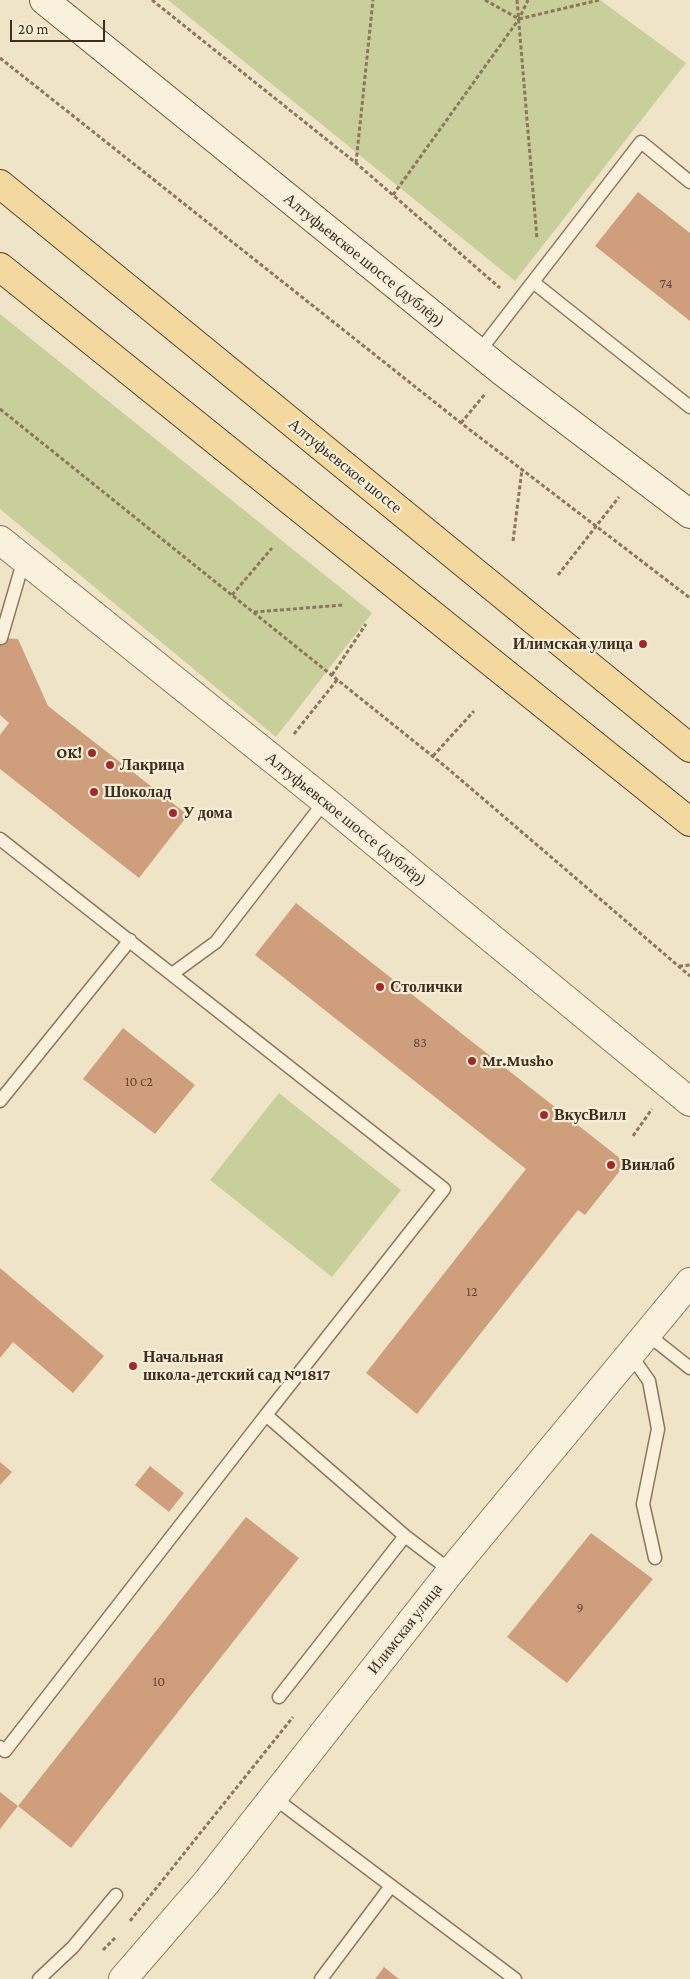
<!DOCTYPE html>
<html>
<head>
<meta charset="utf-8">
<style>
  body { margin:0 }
  #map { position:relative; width:690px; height:1979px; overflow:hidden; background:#f0e4c8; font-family:"Crimson Pro",serif }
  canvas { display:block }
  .scale { position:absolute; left:10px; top:20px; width:95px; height:22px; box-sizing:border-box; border:2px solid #3d2e20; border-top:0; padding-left:6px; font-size:15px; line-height:18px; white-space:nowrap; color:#3d2e20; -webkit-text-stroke:4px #f7eed8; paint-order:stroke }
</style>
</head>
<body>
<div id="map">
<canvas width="690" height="1979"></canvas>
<div class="scale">20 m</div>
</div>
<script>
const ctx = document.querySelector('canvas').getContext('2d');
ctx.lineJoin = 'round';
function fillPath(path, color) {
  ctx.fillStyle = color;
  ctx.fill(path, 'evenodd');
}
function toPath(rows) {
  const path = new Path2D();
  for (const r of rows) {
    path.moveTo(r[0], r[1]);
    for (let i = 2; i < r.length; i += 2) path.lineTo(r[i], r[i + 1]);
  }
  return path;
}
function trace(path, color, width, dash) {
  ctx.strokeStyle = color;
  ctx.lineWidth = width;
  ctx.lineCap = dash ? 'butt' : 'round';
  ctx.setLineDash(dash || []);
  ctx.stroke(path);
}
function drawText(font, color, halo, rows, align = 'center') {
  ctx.font = font + ' "Crimson Pro",serif';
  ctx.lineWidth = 4.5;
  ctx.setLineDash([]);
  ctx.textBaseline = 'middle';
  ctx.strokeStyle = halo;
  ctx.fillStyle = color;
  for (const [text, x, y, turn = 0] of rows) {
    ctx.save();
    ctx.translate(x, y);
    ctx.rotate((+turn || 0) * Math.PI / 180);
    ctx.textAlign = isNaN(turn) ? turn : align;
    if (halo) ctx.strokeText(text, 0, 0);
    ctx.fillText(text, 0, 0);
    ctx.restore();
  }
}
const green = toPath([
  [168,0,600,0,686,63,515,281],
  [0,314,372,613,276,737,0,509],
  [279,1093,401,1190,332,1277,210,1180]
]);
const building = toPath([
  [638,192,690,233,690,321,595,246],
  [0,638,18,639,48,706,188,815,139,878,0,769,0,735,9,723,0,715],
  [296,903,626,1163,585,1215,578,1210,417,1414,366,1373,526,1169,255,955],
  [123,1028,195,1085,155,1134,83,1079],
  [0,1268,104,1356,73,1393,13,1342,0,1358],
  [0,1462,12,1472,0,1485],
  [150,1466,184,1493,169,1512,135,1485],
  [246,1517,299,1558,71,1848,18,1806],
  [591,1533,653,1579,567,1683,507,1637],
  [0,1792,18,1806,0,1829],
  [384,1967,399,1979,375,1979]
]);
const path = toPath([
  [152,0,356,163,500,288],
  [485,0,519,19,599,0],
  [517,0,537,239],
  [0,58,461,423,690,598],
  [356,163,373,0],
  [393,195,519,19,528,0],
  [0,409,446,767,690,976],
  [461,423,485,394],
  [513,541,522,469],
  [558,575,619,497],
  [232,595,272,548],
  [254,612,343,605],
  [332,675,366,624],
  [294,734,337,680],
  [433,756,474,711],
  [679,966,690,965],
  [633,1136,652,1109],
  [130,1921,293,1717],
  [103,1950,116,1937]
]);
const service = toPath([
  [533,282,690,407],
  [478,353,641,142,690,182],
  [1,638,24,559],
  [0,839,444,1189,266,1415,405,1536,451,1571],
  [172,974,216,942,325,801],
  [0,1101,130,940],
  [647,1334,690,1368],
  [630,1354,649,1381,658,1429,643,1504,655,1558],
  [279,1697,405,1536],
  [0,1747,5,1751,266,1415],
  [273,1797,515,1979],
  [39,1979,73,1947,116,1895],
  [321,1979,391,1886]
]);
const tertiary = toPath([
  [0,540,325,801,690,1102],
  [123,1979,206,1883,451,1571,690,1282]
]);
const secondary = toPath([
  [44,0,503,372,690,514]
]);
const primary = toPath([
  [0,184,690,748],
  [0,267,690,822]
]);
const markers = [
  [643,644,5,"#9e2a2b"],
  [92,753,5,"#9e2a2b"],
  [110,765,5,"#9e2a2b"],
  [94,792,5,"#9e2a2b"],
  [173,813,5,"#9e2a2b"],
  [380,987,5,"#9e2a2b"],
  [472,1061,5,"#9e2a2b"],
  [544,1115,5,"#9e2a2b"],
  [611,1165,5,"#9e2a2b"],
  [133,1366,5,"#9e2a2b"]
];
const numberNames = [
  ["74",666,284],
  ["83",420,1043],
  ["10 с2",139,1082],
  ["12",472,1292],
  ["9",580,1608],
  ["10",159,1682]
];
const streetNames = [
  ["Алтуфьевское шоссе (дублёр)",364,260,39],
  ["Алтуфьевское шоссе",345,466,39],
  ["Алтуфьевское шоссе (дублёр)",346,819,39],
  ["Илимская улица",405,1629,-52]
];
const poiNames = [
  ["Илимская улица",633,644,"right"],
  ["OK!",82,753,"right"],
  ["Лакрица",120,765],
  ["Шоколад",104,792],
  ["У дома",183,813],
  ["Столички",390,987],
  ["Mr.Musho",482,1061],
  ["ВкусВилл",554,1115],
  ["Винлаб",621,1165],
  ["Начальная",143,1357],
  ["школа-детский сад №1817",143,1375]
];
fillPath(green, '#c9cf9b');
fillPath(building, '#cf9f7d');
trace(service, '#8d765c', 15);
trace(tertiary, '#8d765c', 30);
trace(secondary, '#6f573f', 30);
trace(primary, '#5b4430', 30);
trace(path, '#8d765c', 3, [4, 2.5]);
trace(service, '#faf1dc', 12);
trace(tertiary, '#faf1dc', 28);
trace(secondary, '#faf1dc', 28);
trace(primary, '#f3d9a0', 28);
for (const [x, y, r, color] of markers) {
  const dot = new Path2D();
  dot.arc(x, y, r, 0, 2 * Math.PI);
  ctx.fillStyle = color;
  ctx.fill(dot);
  trace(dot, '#f7eed8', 2);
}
drawText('14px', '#624a37', null, numberNames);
drawText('16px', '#3d2e20', '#f7eed8', streetNames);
drawText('bold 16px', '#3d2e20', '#f7eed8', poiNames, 'left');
</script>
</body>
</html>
